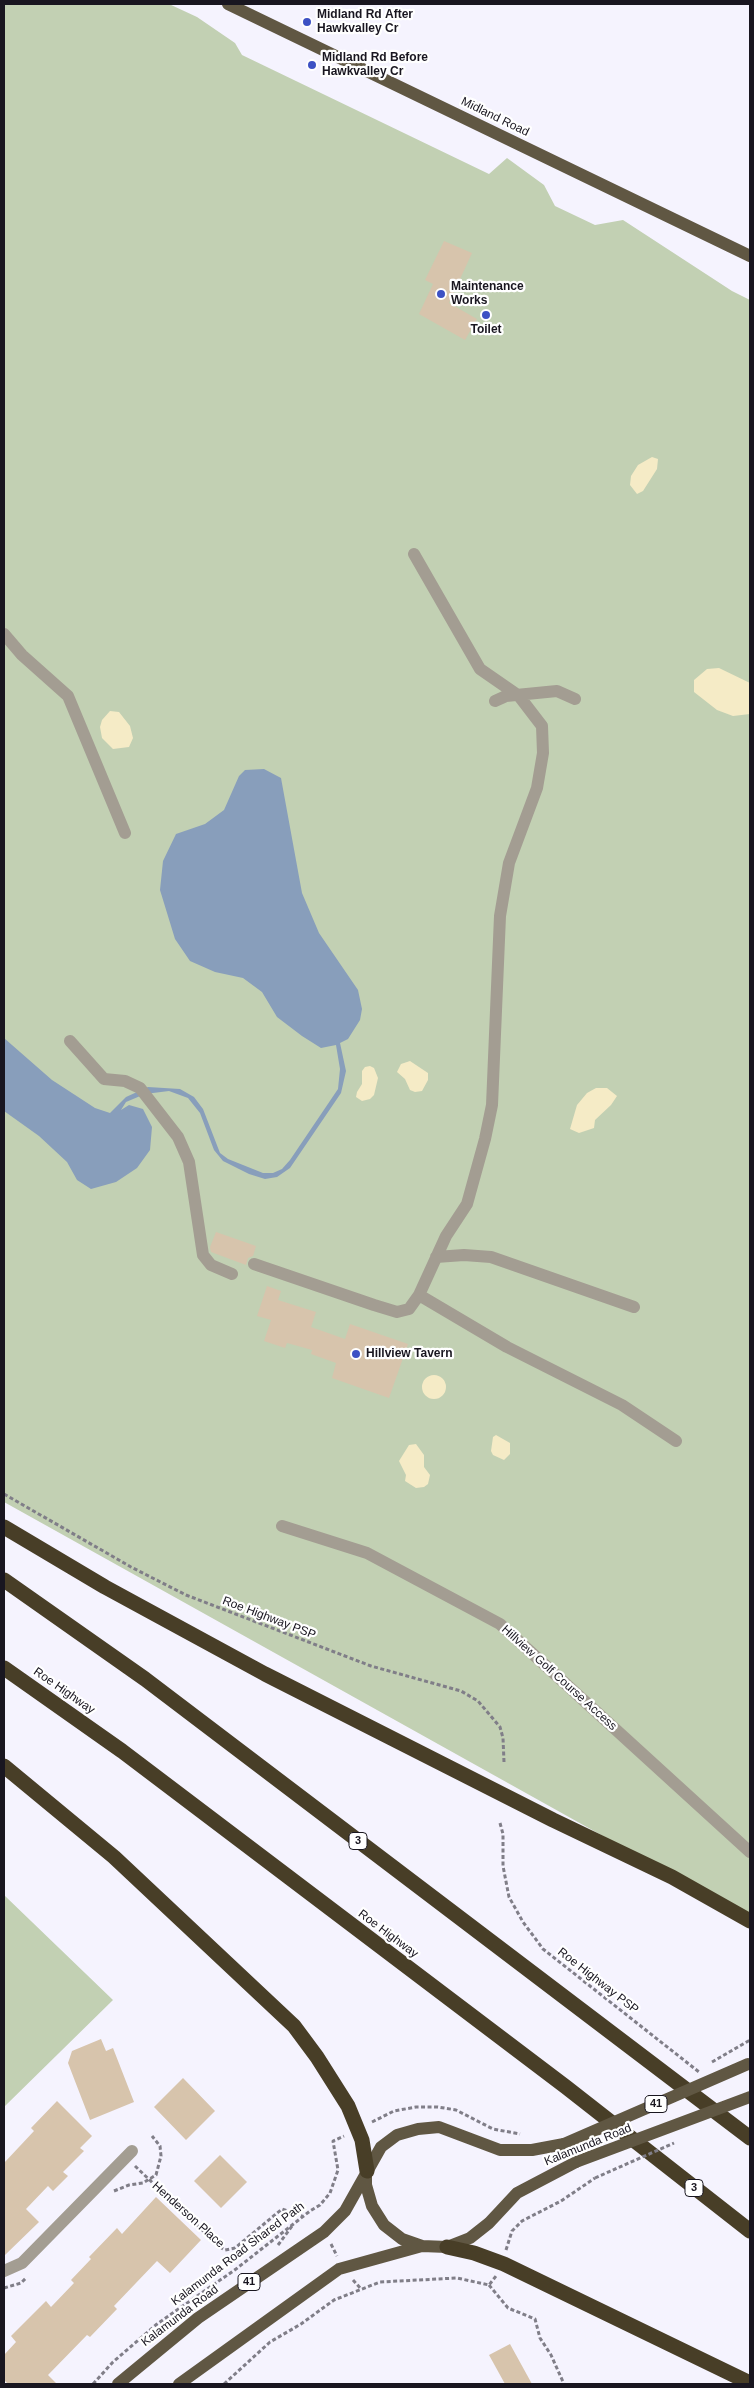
<!DOCTYPE html>
<html>
<head>
<meta charset="utf-8">
<style>
  body { margin:0 }
  #map { position:relative; width:754px; height:2388px; overflow:hidden; background:#f5f3fe; font-family:Helvetica,sans-serif }
  canvas { display:block }
  .frame { position:absolute; inset:0; border:5px solid #191620; pointer-events:none }
</style>
</head>
<body>
<div id="map">
<canvas width="754" height="2388"></canvas>
<div class="frame"></div>
</div>
<script>
const ctx = document.querySelector('canvas').getContext('2d');
ctx.lineJoin = 'round';
function fillPath(path, color) {
  ctx.fillStyle = color;
  ctx.fill(path, 'evenodd');
}
function toPath(rows) {
  const path = new Path2D();
  for (const r of rows) {
    if (r.length === 3) {
      path.moveTo(r[0] + r[2], r[1]);
      path.arc(r[0], r[1], r[2], 0, 2 * Math.PI);
      continue;
    }
    path.moveTo(r[0], r[1]);
    for (let i = 2; i < r.length; i += 2) path.lineTo(r[i], r[i + 1]);
  }
  return path;
}
function trace(path, color, width, dash) {
  ctx.strokeStyle = color;
  ctx.lineWidth = width;
  ctx.lineCap = dash ? 'butt' : 'round';
  ctx.setLineDash(dash || []);
  ctx.stroke(path);
}
function drawText(font, color, halo, rows, align = 'center') {
  ctx.font = font + ' Helvetica,sans-serif';
  ctx.lineWidth = 4.5;
  ctx.setLineDash([]);
  ctx.textBaseline = 'middle';
  ctx.strokeStyle = halo;
  ctx.fillStyle = color;
  for (const [text, x, y, turn = 0] of rows) {
    ctx.save();
    ctx.translate(x, y);
    ctx.rotate((+turn || 0) * Math.PI / 180);
    ctx.textAlign = isNaN(turn) ? turn : align;
    if (halo) ctx.strokeText(text, 0, 0);
    ctx.fillText(text, 0, 0);
    ctx.restore();
  }
}
const green = toPath([
  [4,4,169,4,197,17,235,43,242,55,489,174,507,158,544,185,555,206,595,225,623,220,732,291,750,300,750,1918,4,1502],
  [4,1895,113,2000,4,2107]
]);
const sand = toPath([
  [652,457,658,459,657,469,643,491,637,494,630,485,631,476,638,465],
  [719,668,750,683,750,714,733,716,717,710,694,692,694,680,707,669],
  [110,711,119,712,130,726,133,738,129,747,113,749,102,738,100,727,102,720],
  [410,1061,428,1073,428,1080,422,1091,415,1092,410,1090,405,1079,397,1072,401,1064],
  [370,1066,374,1068,378,1078,374,1095,370,1099,362,1101,356,1097,357,1092,362,1084,362,1071,365,1067],
  [596,1088,607,1088,617,1096,611,1105,595,1120,594,1128,579,1133,570,1129,577,1105,587,1093],
  [434,1387,12],
  [496,1435,510,1443,510,1454,504,1460,493,1455,491,1451,493,1437],
  [416,1444,424,1455,424,1467,430,1475,428,1484,424,1487,416,1488,405,1481,406,1475,399,1461,409,1445]
]);
const water = toPath([
  [264,769,281,778,302,893,319,933,358,990,362,1009,360,1020,348,1039,340,1043,346,1071,341,1093,290,1168,277,1177,265,1179,249,1174,223,1161,214,1150,200,1113,188,1098,169,1091,145,1094,126,1102,121,1110,129,1105,143,1109,152,1127,150,1150,137,1168,116,1182,91,1189,77,1180,67,1162,39,1136,4,1111,4,1038,52,1080,95,1108,110,1113,126,1097,148,1087,180,1089,194,1097,203,1109,220,1153,228,1159,263,1173,273,1173,282,1169,290,1160,338,1089,340,1069,336,1045,321,1048,302,1036,277,1017,262,992,243,978,215,972,190,961,175,939,160,890,163,861,176,834,205,824,224,810,239,776,245,770]
]);
const building = toPath([
  [444,241,472,253,449,303,477,319,465,340,419,314,433,284,425,280],
  [216,1232,256,1246,253,1256,248,1258,246,1265,211,1252,210,1247],
  [267,1286,281,1291,278,1300,316,1312,311,1327,345,1339,350,1324,408,1344,389,1398,332,1378,336,1363,311,1354,312,1350,287,1343,285,1348,264,1341,271,1320,257,1316],
  [101,2039,106,2051,113,2048,134,2102,90,2120,68,2063,72,2051],
  [183,2078,215,2111,186,2140,154,2107],
  [57,2101,92,2136,80,2148,84,2151,63,2172,68,2176,53,2191,48,2186,26,2209,39,2222,4,2256,4,2163,34,2131,31,2128],
  [220,2155,247,2182,221,2208,194,2181],
  [156,2197,201,2240,170,2273,157,2261,114,2306,117,2309,90,2337,87,2335,48,2375,57,2384,8,2384,4,2380,4,2355,16,2342,11,2336,46,2301,51,2307,74,2283,71,2280,91,2259,89,2257,117,2228,122,2234],
  [510,2344,532,2384,505,2384,489,2355]
]);
const path = toPath([
  [4,1494,131,1567,186,1595,371,1666,461,1691,478,1701,500,1727,503,1738,504,1762],
  [500,1823,503,1834,503,1866,509,1897,523,1922,543,1949,699,2072],
  [712,2062,750,2040],
  [372,2122,394,2111,416,2107,438,2107,456,2110,493,2129,520,2134],
  [135,2166,220,2247,225,2250,235,2248,282,2209,302,2216],
  [114,2191,129,2185,143,2183,156,2175,161,2156,160,2146,152,2136],
  [331,2244,337,2256],
  [278,2245,292,2226],
  [506,2250,512,2231,522,2221,561,2201,595,2178],
  [353,2280,361,2289],
  [489,2285,508,2308,535,2319,540,2338,551,2355,564,2384],
  [4,2288,21,2283,26,2278],
  [93,2384,113,2362,157,2324,236,2269,310,2211,320,2205,330,2193,338,2170,333,2141,344,2136],
  [224,2384,270,2342,301,2324,334,2300,380,2282,457,2278,489,2285,496,2276]
]);
const minor = toPath([
  [4,634,22,655,68,696,125,833],
  [495,701,506,696,557,691,575,699],
  [70,1041,104,1079,125,1081,140,1088,178,1137,189,1162,203,1255,211,1265,232,1274],
  [436,1257,464,1255,491,1257,634,1307],
  [254,1264,374,1305,397,1312,409,1309,419,1295,446,1236,467,1204,485,1139,492,1105,500,916,509,863,537,788,543,753,542,726,519,696,480,669,414,554],
  [419,1295,507,1347,622,1405,676,1441],
  [282,1526,367,1553,500,1624,750,1852],
  [4,2271,22,2263,132,2151]
]);
const major = toPath([
  [228,4,750,256],
  [366,2173,366,2185,372,2206,384,2225,402,2239,422,2246],
  [118,2384,198,2318,324,2232,345,2211,381,2147,397,2135,418,2129,439,2127,500,2150,532,2150,564,2144],
  [179,2384,339,2269,422,2246,447,2247,470,2238,489,2223,517,2193,576,2162]
]);
const highway = toPath([
  [4,1527,105,1587,265,1674,553,1820,672,1877,750,1921],
  [4,1580,145,1679,750,2138],
  [4,1668,122,1751,566,2087,750,2231],
  [4,1766,114,1857,294,2026,317,2057,348,2106,362,2140,367,2171],
  [447,2247,474,2253,504,2264,750,2383]
]);
const pathBridge = toPath([
  [595,2178,674,2143]
]);
const majorBridge = toPath([
  [564,2144,748,2064],
  [576,2162,750,2097]
]);
const markers = [
  [307,22,5,"#3d51c4"],
  [312,65,5,"#3d51c4"],
  [441,294,5,"#3d51c4"],
  [486,315,5,"#3d51c4"],
  [356,1354,5,"#3d51c4"]
];
const shields = [
  [358,1841,18],
  [656,2104,22],
  [694,2188,18],
  [249,2282,22]
];
const shieldNames = [
  ["3",358,1841],
  ["41",656,2104],
  ["3",694,2188],
  ["41",249,2282]
];
const poiNames = [
  ["Midland Rd After",317,15],
  ["Hawkvalley Cr",317,29],
  ["Midland Rd Before",322,58],
  ["Hawkvalley Cr",322,72],
  ["Maintenance",451,287],
  ["Works",451,301],
  ["Toilet",486,330,"center"],
  ["Hillview Tavern",366,1354]
];
const streetNames = [
  ["Midland Road",495,117,26],
  ["Roe Highway PSP",269,1618,21],
  ["Hillview Golf Course Access",559,1678,42],
  ["Roe Highway",64,1691,35],
  ["Roe Highway",388,1934,37],
  ["Roe Highway PSP",598,1981,38],
  ["Kalamunda Road",588,2145,-22],
  ["Henderson Place",188,2215,42],
  ["Kalamunda Road Shared Path",238,2254,-37],
  ["Kalamunda Road",180,2316,-37]
];
fillPath(green, '#c2d0b3');
fillPath(sand, '#f5ebc6');
fillPath(water, '#889ebb');
fillPath(building, '#d7c4ac');
trace(path, '#807e88', 3, [4, 2.5]);
trace(minor, '#a39d92', 12);
trace(major, '#605743', 12);
trace(highway, '#483e27', 15);
trace(pathBridge, '#807e88', 3, [4, 2.5]);
trace(majorBridge, '#605743', 12);
for (const [x, y, r, color] of markers) {
  const dot = new Path2D();
  dot.arc(x, y, r, 0, 2 * Math.PI);
  ctx.fillStyle = color;
  ctx.fill(dot);
  trace(dot, '#fff', 2);
}
for (const [x, y, w] of shields) {
  const box = new Path2D();
  box.roundRect(x - w / 2, y - 8.5, w, 17, 4);
  ctx.fillStyle = '#fff';
  ctx.fill(box);
  trace(box, '#191620', 1);
}
drawText('bold 11px', '#191620', null, shieldNames);
drawText('bold 12px', '#191620', '#fff', poiNames, 'left');
drawText('12px', '#191620', '#fff', streetNames);
</script>
</body>
</html>
